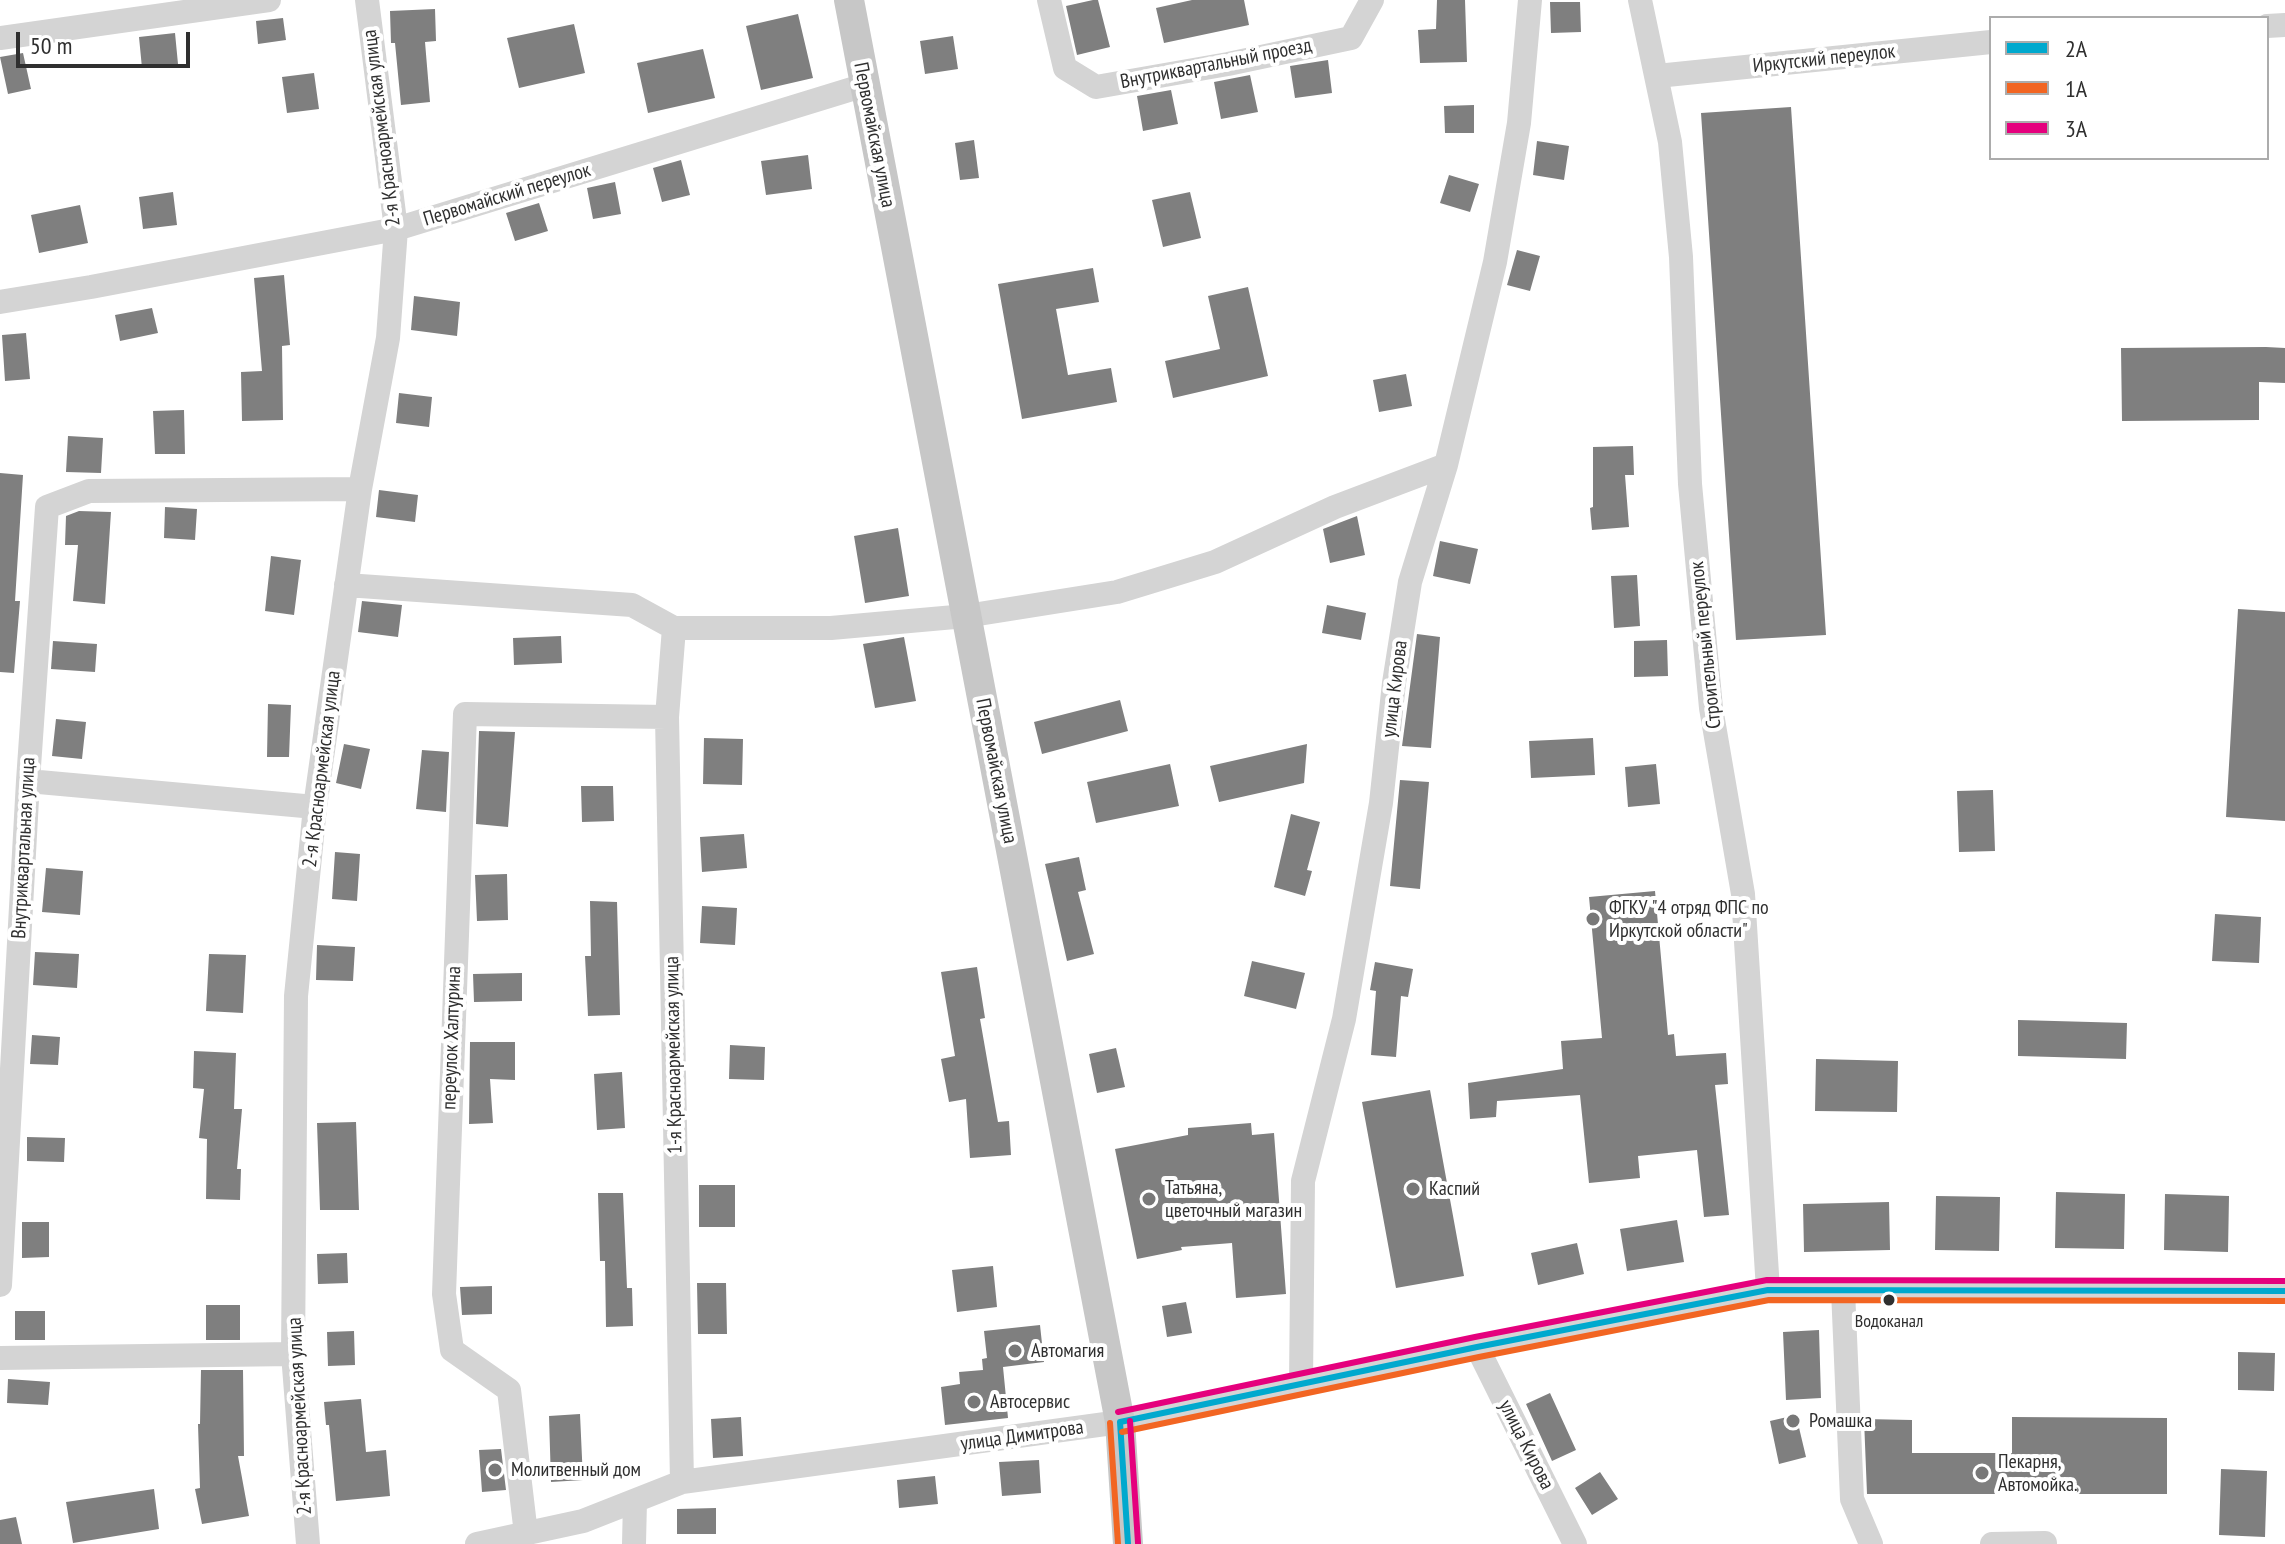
<!DOCTYPE html>
<html>
<head>
<meta charset="utf-8">
<style>
  body { margin:0 }
  #map { position:relative; width:2285px; height:1544px; overflow:hidden; background:#fff; font-family:"PT Sans Narrow",sans-serif }
  canvas { display:block }
  .legend { position:absolute; left:1989px; top:16px; width:280px; height:144px; box-sizing:border-box; background:#fff; border:2px solid #acacac; margin:0; padding:10px 14px; list-style:none; font-size:24px; color:#2f2f2f }
  .legend li { display:flex; align-items:center; gap:16px; height:40px }
  .legend b { width:40px; border:2px solid #acacac }
  .scale { position:absolute; left:16px; top:32px; width:174px; height:36px; box-sizing:border-box; border:4px solid #2f2f2f; border-top:0; padding-left:10px; font-size:24px; line-height:28px; white-space:nowrap; color:#2f2f2f; -webkit-text-stroke:6px #fff; paint-order:stroke }
</style>
</head>
<body>
<div id="map">
<canvas width="2285" height="1544"></canvas>
<ul class="legend">
<li><b style="height:10px;background:#00a9ce"></b>2А</li>
<li><b style="height:10px;background:#f26522"></b>1А</li>
<li><b style="height:10px;background:#e5007d"></b>3А</li>
</ul>
<div class="scale">50 m</div>
</div>
<script>
const ctx = document.querySelector('canvas').getContext('2d');
ctx.lineJoin = 'round';
function fillPath(path, color) {
  ctx.fillStyle = color;
  ctx.fill(path, 'evenodd');
}
function toPath(rows) {
  const path = new Path2D();
  for (const r of rows) {
    path.moveTo(r[0], r[1]);
    for (let i = 2; i < r.length; i += 2) path.lineTo(r[i], r[i + 1]);
  }
  return path;
}
function trace(path, color, width, dash) {
  ctx.strokeStyle = color;
  ctx.lineWidth = width;
  ctx.lineCap = dash ? 'butt' : 'round';
  ctx.setLineDash(dash || []);
  ctx.stroke(path);
}
function drawText(font, color, halo, rows, align = 'center') {
  ctx.font = font + ' "PT Sans Narrow",sans-serif';
  ctx.lineWidth = 8;
  ctx.setLineDash([]);
  ctx.textBaseline = 'middle';
  ctx.strokeStyle = halo;
  ctx.fillStyle = color;
  for (const [text, x, y, turn = 0] of rows) {
    ctx.save();
    ctx.translate(x, y);
    ctx.rotate((+turn || 0) * Math.PI / 180);
    ctx.textAlign = isNaN(turn) ? turn : align;
    if (halo) ctx.strokeText(text, 0, 0);
    ctx.fillText(text, 0, 0);
    ctx.restore();
  }
}
const building = toPath([
  [1093,0,1098,0,1110,47,1077,55,1066,6],
  [1192,0,1244,0,1249,25,1164,43,1156,8],
  [1437,0,1465,0,1467,62,1420,63,1418,30,1436,29],
  [1550,2,1580,2,1581,32,1551,33],
  [435,9,436,41,425,42,430,102,401,105,395,43,391,43,390,11],
  [798,14,813,78,761,90,746,26],
  [283,18,286,40,258,44,256,21],
  [574,24,585,73,519,88,507,38],
  [175,33,178,64,142,68,139,37],
  [953,36,958,69,925,74,920,41],
  [703,49,715,98,648,113,637,63],
  [23,53,31,89,8,94,0,57],
  [1328,60,1332,93,1295,98,1290,66],
  [314,73,319,109,287,113,282,77],
  [1250,75,1258,112,1221,119,1214,82],
  [1171,90,1178,124,1143,131,1137,96],
  [1474,105,1474,133,1445,133,1444,106],
  [1791,107,1826,635,1736,640,1701,113],
  [974,140,979,178,960,180,955,143],
  [1537,141,1569,146,1564,180,1533,175],
  [808,155,812,189,766,195,761,161],
  [681,160,690,195,662,202,653,168],
  [1449,175,1479,184,1470,212,1440,203],
  [615,182,621,214,593,219,587,188],
  [173,192,177,225,143,229,139,197],
  [1190,192,1201,238,1163,247,1152,200],
  [539,203,548,231,515,241,506,213],
  [80,205,88,243,39,253,31,215],
  [1517,250,1540,256,1530,291,1507,285],
  [1093,268,1099,302,1056,309,1068,375,1111,368,1117,402,1022,419,998,284],
  [284,275,290,345,282,346,283,420,242,421,241,372,262,371,254,278],
  [1248,287,1268,376,1173,398,1165,361,1220,349,1208,296],
  [414,296,460,302,457,336,411,330],
  [152,308,158,333,120,341,115,315],
  [26,333,30,379,5,381,2,335],
  [2266,347,2285,348,2285,383,2259,382,2259,420,2122,421,2121,348],
  [1406,374,1412,406,1379,412,1373,380],
  [399,393,432,397,429,427,396,423],
  [184,410,185,454,155,454,153,411],
  [68,436,103,438,101,473,66,472],
  [1633,446,1634,475,1625,475,1629,527,1592,530,1590,508,1593,507,1593,447],
  [0,473,23,475,15,601,20,601,14,673,0,672],
  [379,490,418,495,415,522,376,517],
  [165,507,197,509,195,540,164,538],
  [79,511,111,512,105,604,73,601,78,545,65,545,66,516],
  [1357,516,1365,555,1330,563,1323,529],
  [898,528,909,596,865,603,854,536],
  [1440,541,1478,549,1470,584,1433,576],
  [271,556,301,560,294,615,265,611],
  [1637,575,1640,626,1614,628,1611,576],
  [362,601,402,605,398,637,358,632],
  [1327,605,1366,613,1361,640,1322,633],
  [2238,609,2285,612,2285,821,2226,817],
  [1417,634,1440,637,1431,748,1402,746],
  [561,636,562,663,514,665,513,638],
  [904,637,916,701,875,708,863,644],
  [1667,640,1668,676,1634,677,1634,641],
  [53,641,97,644,95,672,51,669],
  [1120,700,1128,731,1042,754,1034,722],
  [268,704,291,705,289,757,267,757],
  [56,719,86,722,82,759,52,756],
  [479,731,515,732,508,827,476,824],
  [704,738,743,739,742,785,703,784],
  [1593,738,1595,775,1531,778,1529,741],
  [344,744,370,749,361,789,336,783],
  [1307,744,1304,783,1219,802,1210,766],
  [422,750,449,752,446,812,416,809],
  [1170,764,1179,806,1096,823,1087,782],
  [1656,764,1660,804,1628,807,1625,767],
  [1400,780,1429,782,1420,889,1390,886],
  [581,786,613,786,614,821,582,822],
  [1993,790,1995,851,1959,852,1957,791],
  [1291,814,1320,822,1307,870,1312,871,1305,896,1274,887],
  [744,834,747,868,702,872,700,837],
  [335,852,360,854,357,901,332,899],
  [1079,857,1086,890,1078,892,1094,954,1067,961,1045,864],
  [46,868,83,871,80,915,42,912],
  [507,874,508,920,477,921,475,875],
  [1655,891,1668,1035,1674,1034,1676,1056,1726,1053,1728,1084,1715,1085,1729,1215,1704,1217,1697,1150,1638,1156,1640,1178,1589,1183,1580,1095,1497,1101,1496,1117,1470,1119,1468,1083,1563,1069,1561,1041,1602,1038,1589,897],
  [590,901,617,902,620,1015,588,1016,585,956,591,956],
  [702,906,737,908,735,945,700,943],
  [2215,914,2261,917,2259,963,2212,961],
  [317,945,355,947,353,981,316,980],
  [35,952,79,954,77,988,33,985],
  [209,954,246,955,243,1013,206,1011],
  [1252,961,1305,973,1296,1009,1244,996],
  [1375,962,1413,969,1408,997,1401,996,1396,1057,1371,1055,1376,991,1370,990],
  [977,967,985,1018,980,1019,998,1122,1009,1121,1011,1155,970,1158,966,1099,949,1102,941,1059,955,1056,941,972],
  [522,973,522,1001,474,1002,473,974],
  [2018,1020,2127,1023,2126,1059,2018,1056],
  [32,1035,60,1037,58,1065,30,1064],
  [470,1042,515,1042,515,1080,490,1079,493,1123,469,1124],
  [730,1045,765,1047,764,1080,729,1079],
  [1116,1048,1125,1087,1097,1093,1089,1054],
  [194,1051,236,1053,234,1109,242,1109,237,1169,241,1169,240,1200,206,1199,207,1139,199,1138,204,1089,193,1088],
  [1816,1059,1898,1061,1897,1112,1815,1111],
  [622,1072,625,1128,597,1130,594,1074],
  [1430,1090,1464,1276,1396,1288,1362,1102],
  [356,1122,359,1210,320,1210,317,1123],
  [1251,1123,1252,1135,1274,1133,1286,1294,1236,1298,1232,1243,1181,1247,1182,1250,1137,1259,1115,1149,1188,1135,1188,1128],
  [27,1137,65,1138,64,1162,27,1161],
  [699,1185,735,1185,735,1227,699,1227],
  [2056,1192,2125,1194,2124,1249,2055,1248],
  [598,1193,623,1193,627,1288,632,1288,633,1326,606,1327,605,1261,600,1261],
  [2165,1194,2229,1196,2228,1252,2164,1250],
  [1936,1196,2000,1197,1999,1251,1935,1250],
  [1889,1202,1890,1250,1804,1252,1803,1204],
  [1677,1220,1684,1262,1627,1271,1620,1229],
  [22,1222,49,1222,49,1257,22,1258],
  [1577,1243,1584,1274,1538,1285,1531,1253],
  [347,1253,348,1283,318,1284,317,1254],
  [993,1266,997,1307,957,1312,952,1270],
  [697,1283,726,1283,727,1334,698,1334],
  [492,1286,492,1314,462,1315,460,1287],
  [1186,1302,1192,1333,1167,1337,1162,1306],
  [206,1305,240,1305,240,1340,206,1340],
  [15,1311,45,1311,45,1340,15,1340],
  [1040,1325,1044,1362,1003,1367,1008,1418,945,1425,941,1387,960,1384,959,1372,983,1370,982,1359,987,1358,984,1331],
  [1819,1330,1821,1398,1786,1400,1783,1332],
  [354,1331,355,1365,328,1366,327,1332],
  [2238,1352,2275,1353,2274,1391,2238,1390],
  [201,1370,243,1370,244,1456,238,1456,249,1516,202,1524,195,1489,200,1488,198,1424,200,1424],
  [8,1379,50,1382,48,1405,7,1403],
  [1550,1393,1576,1450,1552,1461,1526,1404],
  [361,1399,366,1452,386,1450,390,1496,336,1501,329,1425,326,1425,324,1402],
  [580,1414,583,1480,551,1482,549,1416],
  [1796,1415,1806,1457,1779,1464,1770,1421],
  [741,1417,743,1456,713,1458,711,1419],
  [2012,1417,2167,1418,2167,1494,1867,1494,1864,1419,1912,1420,1912,1453,2012,1453],
  [501,1449,506,1490,482,1492,479,1450],
  [1039,1460,1041,1493,1002,1496,999,1462],
  [2221,1469,2267,1471,2265,1537,2219,1535],
  [1600,1472,1618,1499,1592,1515,1575,1488],
  [935,1476,938,1504,899,1508,897,1480],
  [154,1489,159,1529,73,1543,66,1502],
  [716,1508,716,1534,677,1534,677,1509],
  [16,1517,22,1544,0,1544,0,1520]
]);
const minor = toPath([
  [1049,0,1065,68,1096,87,1228,64,1351,38,1372,0],
  [1640,0,1670,142,1681,257,1690,484,1711,708,1743,894,1768,1290],
  [2267,26,2285,25],
  [0,38,269,0],
  [1657,76,1991,42],
  [0,302,91,287,396,229,865,85],
  [346,585,632,605,674,628,831,628,966,616,1117,592,1215,562,1335,507,1446,465],
  [674,628,667,717,682,1482],
  [28,781,315,807],
  [0,1285,28,781,47,507,89,491,360,489],
  [1843,1290,1852,1499,1871,1544],
  [1477,1347,1575,1544],
  [0,1358,293,1354],
  [1301,1384,1303,1181,1344,1019,1381,803,1394,683,1410,582,1446,465,1495,262,1519,123,1530,0],
  [526,1534,509,1390,452,1350,444,1294,465,714,667,717],
  [308,1544,293,1354,296,996,315,807,360,489,388,338,396,229,367,0],
  [477,1544,583,1521,682,1482,1120,1422,1477,1347,1768,1290,2285,1291],
  [634,1544,635,1501],
  [1992,1544,2045,1543]
]);
const major = toPath([
  [849,0,1120,1422,1128,1544]
]);
const bus1 = toPath([
  [1120,1422,1477,1347,1768,1290,2285,1291],
  [1120,1422,1128,1544]
]);
const bus2 = toPath([
  [1110,1423,1118,1544],
  [1122,1432,1479,1357,1769,1300,2285,1301]
]);
const bus3 = toPath([
  [1118,1412,1475,1337,1767,1280,2285,1281],
  [1130,1421,1138,1543]
]);
const markers = [
  [1593,919,8,"#787878"],
  [1413,1189,8,"#787878"],
  [1149,1199,8,"#787878"],
  [1889,1300,7,"#2f2f2f"],
  [1015,1351,8,"#787878"],
  [974,1402,8,"#787878"],
  [1793,1421,8,"#787878"],
  [495,1470,8,"#787878"],
  [1982,1473,8,"#787878"]
];
const busNames = [
  ["Водоканал",1889,1322]
];
const streetNames = [
  ["Иркутский переулок",1824,59,-6],
  ["Внутриквартальный проезд",1216,64,-11],
  ["2-я Красноармейская улица",382,128,-97],
  ["Первомайская улица",874,135,79],
  ["Первомайский переулок",507,195,-17],
  ["Строительный переулок",1706,645,-96],
  ["улица Кирова",1395,689,-83],
  ["2-я Красноармейская улица",322,769,-83],
  ["Первомайская улица",996,771,79],
  ["Внутриквартальная улица",24,848,-87],
  ["переулок Халтурина",452,1038,-88],
  ["1-я Красноармейская улица",674,1055,-91],
  ["2-я Красноармейская улица",300,1416,-93],
  ["улица Димитрова",1022,1436,-8],
  ["улица Кирова",1526,1445,63]
];
const poiNames = [
  ["ФГКУ \"4 отряд ФПС по",1609,908],
  ["Иркутской области\"",1609,931],
  ["Татьяна,",1165,1188],
  ["цветочный магазин",1165,1211],
  ["Каспий",1429,1189],
  ["Автомагия",1031,1351],
  ["Автосервис",990,1402],
  ["Ромашка",1809,1421],
  ["Пекарня,",1998,1462],
  ["Автомойка.",1998,1485],
  ["Молитвенный дом",511,1470]
];
fillPath(building, '#7f7f7f');
trace(minor, '#d4d4d4', 24);
trace(major, '#c7c7c7', 30);
trace(bus1, '#00a9ce', 6);
trace(bus2, '#f26522', 6);
trace(bus3, '#e5007d', 6);
for (const [x, y, r, color] of markers) {
  const dot = new Path2D();
  dot.arc(x, y, r, 0, 2 * Math.PI);
  ctx.fillStyle = color;
  ctx.fill(dot);
  trace(dot, '#fff', 3);
}
drawText('18px', '#2f2f2f', '#fff', busNames);
drawText('20px', '#2f2f2f', '#fff', streetNames);
drawText('20px', '#2f2f2f', '#fff', poiNames, 'left');
</script>
</body>
</html>
